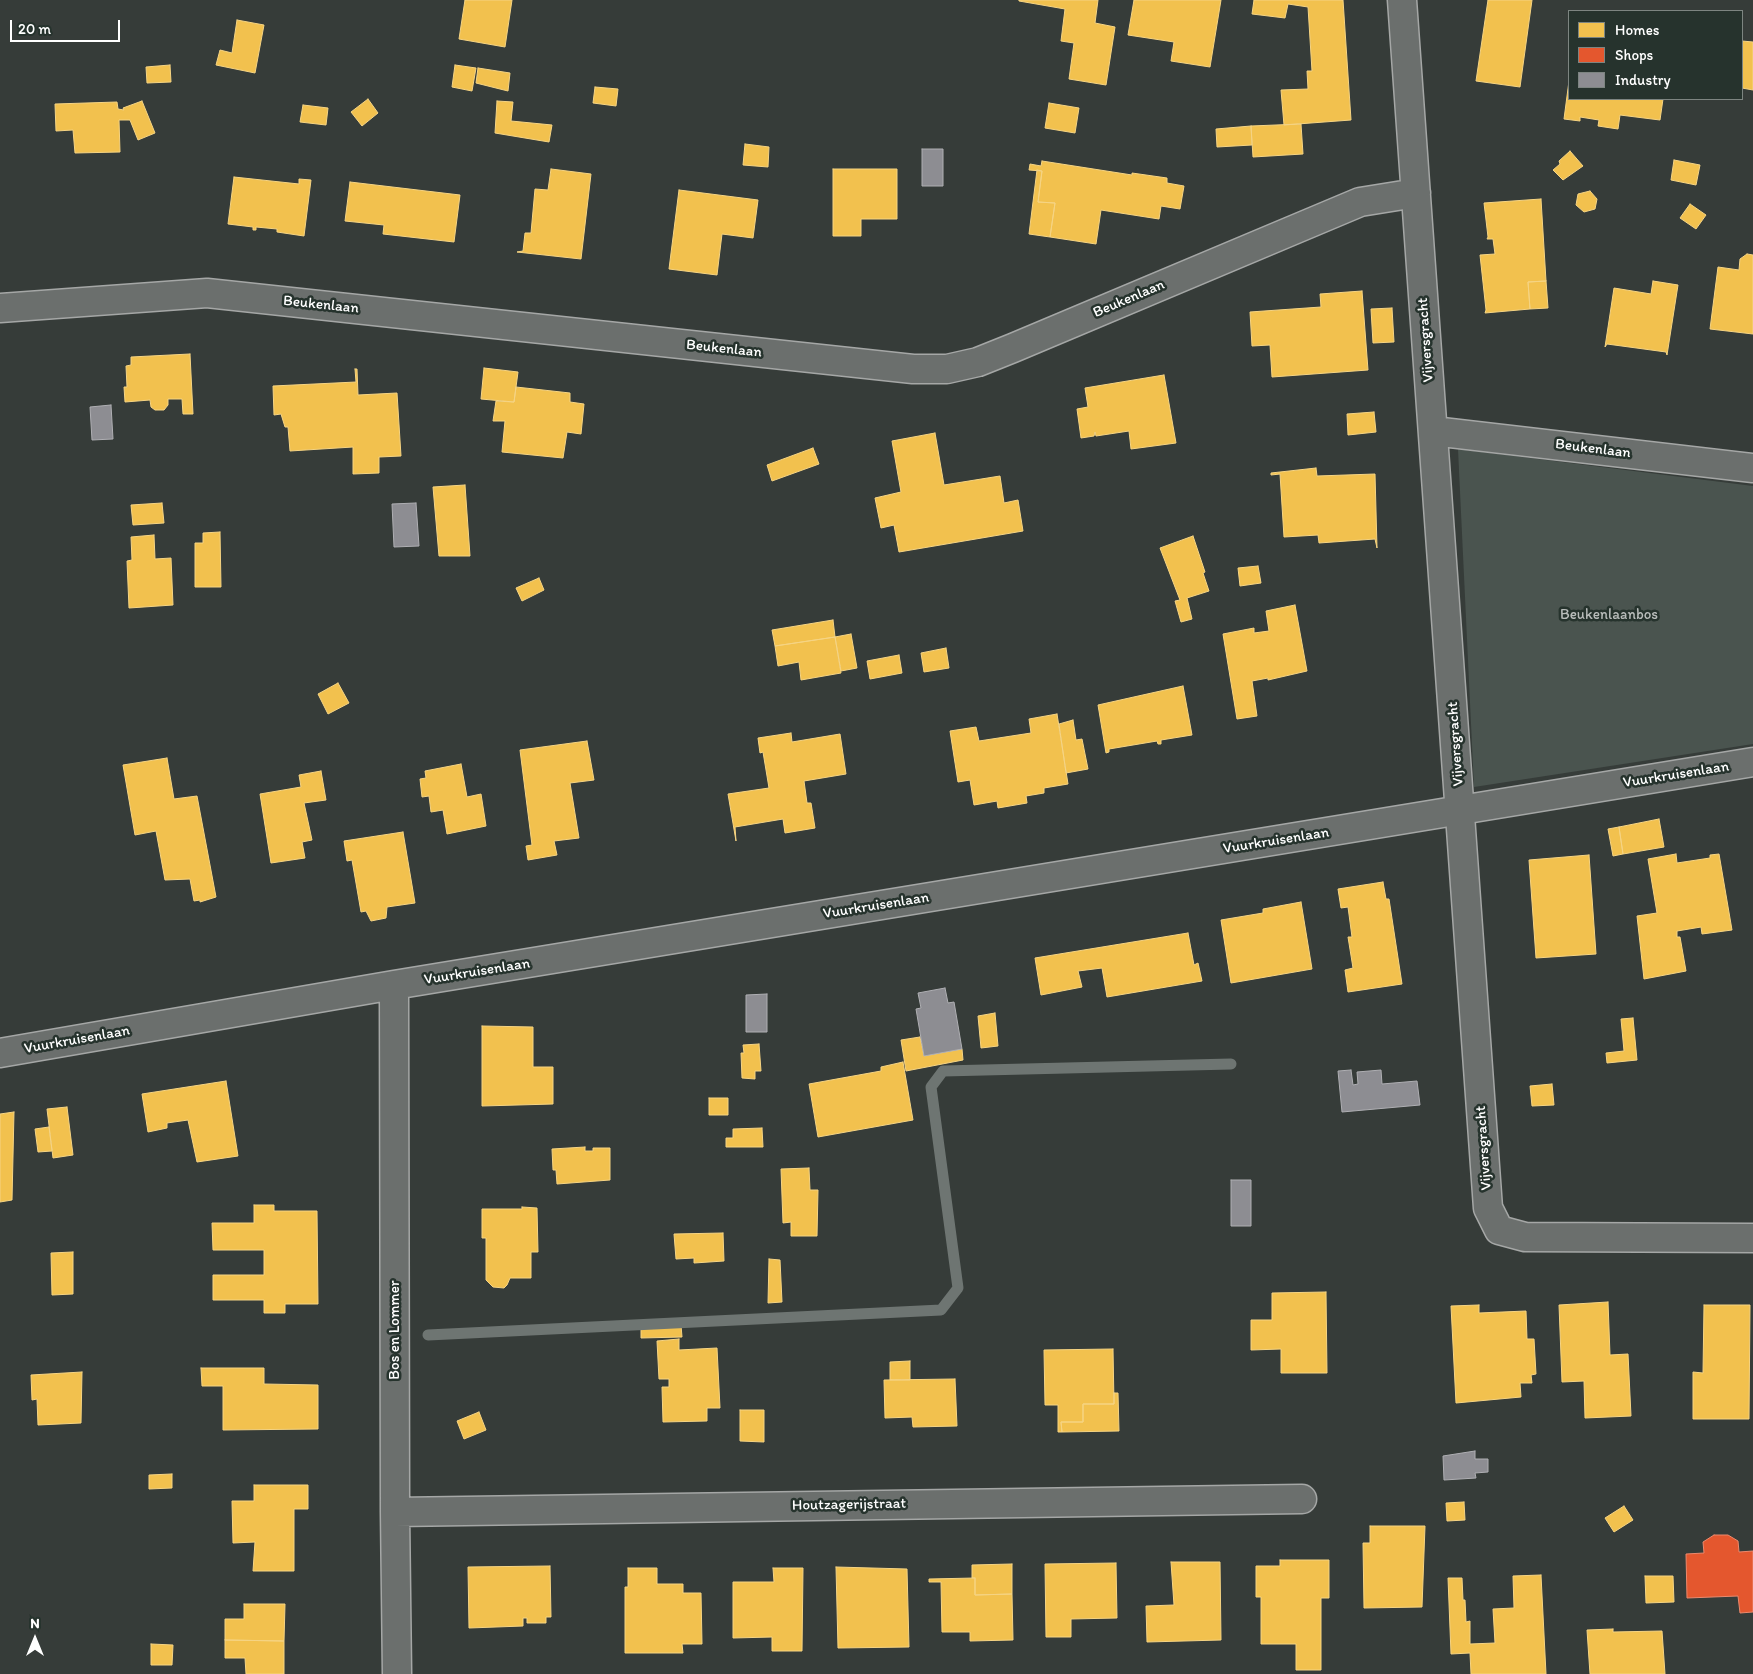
<!DOCTYPE html>
<html>
<head>
<meta charset="utf-8">
<style>
  body { margin:0 }
  #map { position:relative; width:1753px; height:1674px; overflow:hidden; background:#363c39; font-family:Itim,sans-serif }
  canvas { display:block }
  .legend { position:absolute; left:1568px; top:10px; width:175px; height:90px; box-sizing:border-box; background:#26332d; border:1px solid #7d8581; margin:0; padding:6px 9px; list-style:none; font-size:15px; color:#fff }
  .legend li { display:flex; align-items:center; gap:10px; height:25px }
  .legend b { width:25px; border:1px solid #7d8581 }
  .north { position:absolute; left:10px; top:1614px; width:50px; height:50px; -webkit-text-stroke:4px #26332d; paint-order:stroke; rotate:0deg; font-size:14px; font-weight:700; line-height:20px; text-align:center; color:#fff }
  .north::after { content:''; display:block; margin:auto; width:18px; height:22px; background:#fff; clip-path:polygon(50% 0,100% 100%,50% 72%,0 100%) }
  .scale { position:absolute; left:10px; top:20px; width:110px; height:22px; box-sizing:border-box; border:2px solid #fff; border-top:0; padding-left:6px; font-size:15px; line-height:18px; white-space:nowrap; color:#fff; -webkit-text-stroke:4px #26332d; paint-order:stroke }
</style>
</head>
<body>
<div id="map">
<canvas width="1753" height="1674"></canvas>
<ul class="legend">
<li><b style="height:14px;background:#f2c14e"></b>Homes</li>
<li><b style="height:14px;background:#e4572e"></b>Shops</li>
<li><b style="height:14px;background:#8d8d92"></b>Industry</li>
</ul>
<div class="north">N</div>
<div class="scale">20 m</div>
</div>
<script>
const ctx = document.querySelector('canvas').getContext('2d');
ctx.lineJoin = 'round';
function fillPath(path, color) {
  ctx.fillStyle = color;
  ctx.fill(path, 'evenodd');
}
function toPath(rows) {
  const path = new Path2D();
  for (const r of rows) {
    path.moveTo(r[0], r[1]);
    for (let i = 2; i < r.length; i += 2) path.lineTo(r[i], r[i + 1]);
  }
  return path;
}
function trace(path, color, width, dash) {
  ctx.strokeStyle = color;
  ctx.lineWidth = width;
  ctx.lineCap = dash ? 'butt' : 'round';
  ctx.setLineDash(dash || []);
  ctx.stroke(path);
}
function drawText(font, color, halo, rows, align = 'center') {
  ctx.font = font + ' Itim,sans-serif';
  ctx.lineWidth = 5;
  ctx.setLineDash([]);
  ctx.textBaseline = 'middle';
  ctx.strokeStyle = halo;
  ctx.fillStyle = color;
  for (const [text, x, y, turn = 0] of rows) {
    ctx.save();
    ctx.translate(x, y);
    ctx.rotate((+turn || 0) * Math.PI / 180);
    ctx.textAlign = isNaN(turn) ? turn : align;
    if (halo) ctx.strokeText(text, 0, 0);
    ctx.fillText(text, 0, 0);
    ctx.restore();
  }
}
const green = toPath([
  [1458,449,1753,486,1753,744,1474,787]
]);
const homes = toPath([
  [465,0,512,0,505,47,459,39,465,0],
  [1019,0,1098,0,1095,23,1115,27,1106,85,1069,79,1074,43,1061,41,1065,9,1019,1,1019,0],
  [1134,0,1221,0,1210,67,1171,61,1174,42,1128,35,1134,0],
  [1254,0,1343,0,1351,120,1284,125,1281,90,1308,89,1307,71,1312,71,1308,7,1288,4,1285,18,1252,14,1254,0],
  [1488,0,1532,0,1520,87,1476,81,1488,0],
  [237,20,264,25,255,73,216,65,220,50,232,53,237,20],
  [1742,41,1753,42,1753,90,1742,88,1742,41],
  [170,65,171,82,147,83,146,67,170,65],
  [455,65,476,68,472,91,452,87,455,65],
  [478,68,510,73,508,91,476,83,478,68],
  [1569,81,1569,99,1663,99,1660,120,1620,115,1618,129,1598,126,1599,120,1580,117,1580,121,1564,119,1569,81],
  [595,87,618,89,616,106,593,103,595,87],
  [368,99,378,113,362,126,351,112,368,99],
  [142,101,155,133,138,140,130,120,119,120,120,152,75,153,73,130,56,131,55,104,117,102,118,109,124,110,123,108,142,101],
  [497,101,513,102,511,121,552,125,549,142,495,133,497,101],
  [1049,103,1079,108,1075,133,1045,128,1049,103],
  [303,105,328,108,326,125,300,122,303,105],
  [1301,124,1303,154,1253,157,1251,126,1301,124],
  [1251,126,1252,145,1217,147,1216,129,1251,126],
  [745,144,769,147,768,167,743,165,745,144],
  [1570,151,1583,166,1563,180,1553,170,1560,164,1559,161,1570,151],
  [1674,160,1700,165,1696,185,1671,180,1674,160],
  [1042,161,1132,175,1132,173,1167,178,1167,183,1184,186,1180,209,1161,206,1159,219,1101,210,1096,244,1050,237,1055,203,1038,202,1042,171,1029,170,1030,164,1041,166,1042,161],
  [551,169,591,174,581,259,517,252,523,251,525,233,531,233,535,189,548,190,551,169],
  [833,169,897,169,897,219,861,219,861,236,833,236,833,169],
  [1037,170,1042,171,1038,202,1055,203,1050,237,1029,234,1037,170],
  [234,177,299,184,299,179,311,180,304,236,277,232,277,229,256,227,256,230,253,230,253,227,228,224,234,177],
  [350,182,460,195,454,242,383,234,384,225,345,221,350,182],
  [679,190,758,200,753,238,722,234,717,275,669,269,679,190],
  [1590,191,1597,199,1595,209,1584,212,1576,205,1578,194,1590,191],
  [1541,199,1546,281,1528,282,1530,309,1485,313,1486,310,1480,255,1495,254,1493,239,1487,239,1488,237,1484,203,1541,199],
  [1690,204,1706,215,1696,229,1680,218,1690,204],
  [1747,254,1753,255,1753,334,1710,329,1718,267,1739,270,1740,259,1747,254],
  [1546,281,1548,308,1530,309,1528,282,1546,281],
  [1653,281,1678,285,1667,355,1666,352,1607,344,1605,347,1614,288,1651,294,1653,281],
  [1362,291,1368,370,1272,377,1270,345,1252,346,1250,312,1321,307,1320,294,1362,291],
  [1392,308,1394,342,1373,343,1371,309,1392,308],
  [190,354,193,414,183,414,182,399,168,399,168,405,164,410,155,410,151,407,150,400,125,402,124,387,127,387,126,366,131,365,131,357,190,354],
  [484,368,518,372,514,402,481,399,484,368],
  [355,369,357,369,358,395,397,393,401,456,379,457,379,473,353,474,353,447,290,451,288,427,285,427,281,414,274,415,273,386,356,382,355,369],
  [1164,375,1176,443,1131,449,1129,431,1096,436,1095,432,1094,436,1081,438,1077,409,1088,407,1085,388,1164,375],
  [516,387,570,393,570,402,584,404,581,434,567,432,563,458,502,452,505,421,493,421,496,401,514,402,516,387],
  [1374,412,1376,432,1348,435,1347,414,1374,412],
  [935,433,944,485,1000,476,1004,503,1018,500,1023,531,899,552,894,525,881,528,875,498,901,492,892,441,935,433],
  [813,448,819,464,772,481,767,465,813,448],
  [1316,468,1317,476,1375,474,1377,548,1375,539,1319,543,1318,535,1284,537,1280,474,1271,475,1271,473,1316,468],
  [465,485,470,556,439,556,433,487,465,485],
  [162,503,164,523,133,525,131,505,162,503],
  [220,532,221,587,195,587,195,543,203,543,203,533,220,532],
  [154,535,155,559,171,558,173,605,129,608,127,561,132,560,131,537,154,535],
  [1193,536,1205,572,1203,573,1209,591,1187,598,1192,619,1181,622,1175,601,1180,600,1160,548,1193,536],
  [1258,566,1261,583,1240,586,1238,568,1258,566],
  [539,578,544,590,522,601,516,588,539,578],
  [1295,605,1307,671,1268,680,1268,678,1252,681,1257,716,1237,719,1223,634,1254,628,1254,633,1269,631,1266,611,1295,605],
  [833,620,835,637,775,646,772,630,833,620],
  [851,634,857,668,841,671,835,637,851,634],
  [835,637,841,673,801,680,799,662,778,666,775,646,835,637],
  [946,648,949,668,924,672,921,653,946,648],
  [899,655,902,673,870,679,867,661,899,655],
  [338,683,349,703,328,714,318,694,338,683],
  [1183,686,1192,735,1161,740,1161,744,1158,744,1157,741,1109,749,1109,752,1106,753,1098,705,1183,686],
  [1057,714,1068,784,1044,788,1044,793,1026,796,1027,803,998,808,997,801,974,805,970,780,958,782,950,731,976,727,979,741,1031,733,1029,719,1057,714],
  [1073,720,1076,740,1082,739,1088,769,1066,773,1059,724,1073,720],
  [791,733,792,742,840,734,846,774,804,781,807,803,811,803,815,828,785,833,783,819,735,827,736,841,728,794,769,788,763,752,760,753,758,738,791,733],
  [587,741,594,780,570,783,579,838,554,841,557,855,528,860,526,846,532,845,520,750,587,741],
  [167,758,174,799,197,796,216,897,200,902,200,900,194,901,190,879,165,880,156,831,135,835,123,765,167,758],
  [461,764,467,797,481,794,486,826,447,834,443,810,431,812,429,796,422,797,420,779,426,778,425,771,461,764],
  [321,771,326,800,304,803,312,840,302,842,305,858,271,863,260,794,301,787,299,775,321,771],
  [1659,819,1664,847,1623,854,1619,827,1659,819],
  [1619,827,1623,854,1613,856,1608,829,1619,827],
  [403,832,415,903,387,907,386,918,371,921,366,911,361,912,352,860,347,861,344,841,403,832],
  [1676,854,1677,863,1710,858,1710,855,1719,854,1732,930,1702,934,1701,927,1677,931,1677,937,1680,937,1686,971,1644,979,1637,916,1657,913,1648,859,1676,854],
  [1589,855,1596,954,1536,958,1529,860,1589,855],
  [1383,882,1386,899,1389,899,1402,984,1348,992,1345,970,1353,968,1348,937,1352,937,1348,907,1341,908,1338,889,1383,882],
  [1301,902,1312,969,1231,983,1221,920,1263,913,1263,909,1301,902],
  [1188,933,1194,965,1198,963,1202,981,1107,997,1102,968,1078,971,1082,987,1041,995,1035,958,1188,933],
  [995,1013,998,1046,981,1048,978,1016,995,1013],
  [1633,1018,1637,1060,1607,1063,1606,1053,1624,1051,1621,1019,1633,1018],
  [482,1026,533,1027,533,1067,553,1067,553,1104,482,1106,482,1026],
  [920,1037,924,1056,962,1049,963,1060,906,1071,901,1040,920,1037],
  [759,1044,761,1071,755,1071,755,1079,742,1078,741,1053,744,1053,743,1045,759,1044],
  [903,1062,913,1120,818,1137,809,1084,881,1071,881,1067,903,1062],
  [226,1081,238,1156,197,1162,188,1120,167,1123,167,1128,148,1132,142,1094,226,1081],
  [1552,1084,1554,1105,1532,1106,1530,1086,1552,1084],
  [709,1098,728,1098,728,1115,709,1115,709,1098],
  [67,1107,73,1155,53,1158,47,1109,67,1107],
  [14,1112,12,1200,0,1202,0,1114,14,1112],
  [49,1127,52,1151,38,1152,35,1129,49,1127],
  [762,1128,763,1147,726,1147,726,1138,733,1138,733,1129,762,1128],
  [585,1147,585,1151,593,1151,593,1148,610,1148,610,1180,557,1184,556,1170,553,1170,552,1149,585,1147],
  [809,1168,810,1190,818,1190,817,1236,791,1236,791,1222,783,1223,781,1169,809,1168],
  [254,1205,274,1205,274,1211,317,1211,318,1304,285,1304,285,1313,264,1313,264,1300,213,1300,213,1275,264,1275,264,1250,213,1250,212,1223,254,1223,254,1205],
  [522,1207,537,1208,538,1252,531,1252,531,1278,510,1278,507,1285,504,1288,493,1287,486,1280,486,1238,482,1238,482,1209,522,1209,522,1207],
  [723,1233,724,1261,694,1263,694,1258,676,1259,674,1234,723,1233],
  [73,1252,73,1294,52,1295,51,1253,73,1252],
  [769,1259,780,1260,782,1302,768,1303,769,1259],
  [1326,1292,1327,1373,1281,1373,1281,1349,1251,1350,1251,1320,1272,1320,1272,1293,1326,1292],
  [1608,1302,1610,1355,1628,1354,1631,1416,1585,1418,1584,1381,1562,1382,1559,1305,1608,1302],
  [1479,1305,1479,1313,1526,1311,1527,1339,1534,1339,1536,1374,1531,1375,1532,1383,1520,1383,1521,1397,1456,1403,1451,1306,1479,1305],
  [1704,1305,1750,1305,1749,1419,1693,1419,1693,1372,1703,1373,1704,1305],
  [681,1325,682,1337,641,1338,641,1327,681,1325],
  [679,1339,679,1350,717,1348,720,1408,707,1408,707,1421,663,1422,662,1387,669,1387,669,1379,659,1379,657,1341,679,1339],
  [1113,1349,1114,1404,1083,1404,1083,1422,1061,1422,1062,1432,1058,1432,1058,1405,1045,1405,1044,1350,1113,1349],
  [910,1361,910,1380,890,1380,890,1362,910,1361],
  [201,1368,264,1368,264,1384,318,1385,318,1429,223,1430,223,1386,202,1386,201,1368],
  [82,1372,81,1423,38,1425,37,1399,32,1400,31,1375,82,1372],
  [955,1379,957,1426,913,1427,912,1417,885,1418,884,1380,955,1379],
  [1114,1393,1118,1393,1119,1431,1062,1432,1061,1422,1083,1422,1083,1404,1114,1404,1114,1393],
  [740,1410,764,1410,764,1442,740,1441,740,1410],
  [479,1412,486,1430,464,1439,457,1421,479,1412],
  [172,1474,172,1488,149,1489,149,1475,172,1474],
  [254,1485,308,1485,308,1509,294,1509,294,1571,253,1571,255,1542,233,1543,232,1501,254,1501,254,1485],
  [1464,1502,1465,1520,1447,1521,1446,1503,1464,1502],
  [1624,1506,1633,1520,1614,1532,1605,1518,1624,1506],
  [1370,1526,1425,1526,1422,1607,1364,1608,1363,1543,1370,1543,1370,1526],
  [1280,1560,1329,1560,1329,1598,1321,1598,1321,1670,1296,1670,1296,1644,1261,1644,1261,1597,1256,1597,1256,1566,1280,1566,1280,1560],
  [1171,1562,1220,1562,1221,1640,1147,1642,1146,1606,1174,1605,1171,1562],
  [1116,1563,1117,1618,1071,1619,1071,1637,1046,1637,1045,1564,1116,1563],
  [1012,1564,1012,1594,975,1595,975,1578,972,1578,972,1565,1012,1564],
  [550,1566,551,1617,546,1617,546,1623,527,1623,527,1618,523,1618,523,1626,469,1628,468,1567,550,1566],
  [836,1567,907,1569,909,1647,838,1648,836,1567],
  [628,1568,657,1568,657,1584,683,1584,683,1593,701,1593,702,1644,682,1644,683,1653,625,1653,625,1587,628,1587,628,1568],
  [773,1568,803,1568,802,1651,772,1651,772,1637,733,1638,733,1582,774,1582,773,1568],
  [1541,1575,1546,1674,1471,1674,1470,1653,1451,1654,1448,1578,1462,1578,1463,1600,1465,1600,1466,1622,1470,1621,1470,1644,1495,1643,1493,1609,1514,1608,1513,1576,1541,1575],
  [1645,1576,1673,1576,1674,1602,1646,1603,1645,1576],
  [975,1578,975,1595,1012,1594,1013,1640,970,1641,970,1632,942,1632,941,1582,929,1582,929,1579,975,1578],
  [244,1604,285,1604,284,1641,225,1640,225,1619,244,1619,244,1604],
  [1613,1629,1613,1632,1662,1631,1665,1674,1590,1674,1587,1630,1613,1629],
  [225,1640,284,1641,284,1674,246,1674,245,1658,225,1658,225,1640],
  [151,1644,173,1645,172,1665,151,1665,151,1644]
]);
const shops = toPath([
  [1714,1535,1728,1535,1738,1541,1739,1552,1753,1551,1753,1612,1740,1613,1738,1596,1687,1598,1686,1554,1704,1553,1703,1542,1714,1535]
]);
const industry = toPath([
  [922,149,943,149,943,186,922,186,922,149],
  [111,405,113,439,92,440,90,407,111,405],
  [416,503,419,546,394,547,392,504,416,503],
  [945,988,948,1003,954,1002,962,1049,924,1056,916,1009,921,1008,918,993,945,988],
  [767,994,767,1032,746,1032,746,995,767,994],
  [1351,1070,1353,1085,1358,1084,1357,1072,1381,1070,1382,1084,1417,1081,1420,1105,1342,1112,1338,1071,1351,1070],
  [1231,1180,1251,1180,1251,1226,1231,1226,1231,1180],
  [1475,1451,1475,1459,1488,1459,1488,1472,1475,1473,1476,1478,1444,1480,1443,1456,1475,1451]
]);
const stream = toPath([
  [428,1335,941,1310,958,1288,931,1087,943,1071,1231,1064]
]);
const street = toPath([
  [1402,0,1488,1208,1499,1230,1525,1237,1753,1238],
  [0,308,207,293,913,369,947,369,978,362,1013,348,1360,202,1416,193],
  [1433,431,1753,468],
  [394,985,395,1512,397,1674],
  [0,1053,394,985,1753,762],
  [395,1512,1302,1499]
]);
const streetNames = [
  ["Beukenlaan",1129,299,-23],
  ["Beukenlaan",321,305,6],
  ["Vijversgracht",1426,340,-94],
  ["Beukenlaan",724,349,6],
  ["Beukenlaan",1593,449,7],
  ["Vijversgracht",1456,744,-94],
  ["Vuurkruisenlaan",1676,775,-9],
  ["Vuurkruisenlaan",1276,841,-9],
  ["Vuurkruisenlaan",876,906,-9],
  ["Vuurkruisenlaan",477,972,-9],
  ["Vuurkruisenlaan",77,1040,-10],
  ["Vijversgracht",1484,1148,-94],
  ["Bos en Lommer",395,1330,-90],
  ["Houtzagerijstraat",849,1505,-1]
];
const parkNames = [
  ["Beukenlaanbos",1609,615]
];
fillPath(green, '#4a544f');
fillPath(homes, '#f2c14e');
trace(homes, '#f6d483', 1);
fillPath(shops, '#e4572e');
trace(shops, '#ec896d', 1);
fillPath(industry, '#8d8d92');
trace(industry, '#afafb3', 1);
trace(stream, '#6e7572', 11);
trace(street, '#a5a7a6', 31);
trace(street, '#6b6f6d', 28);
drawText('15px', '#fff', '#26332d', streetNames);
drawText('15px', '#b8bcba', '#26332d', parkNames);
</script>
</body>
</html>
